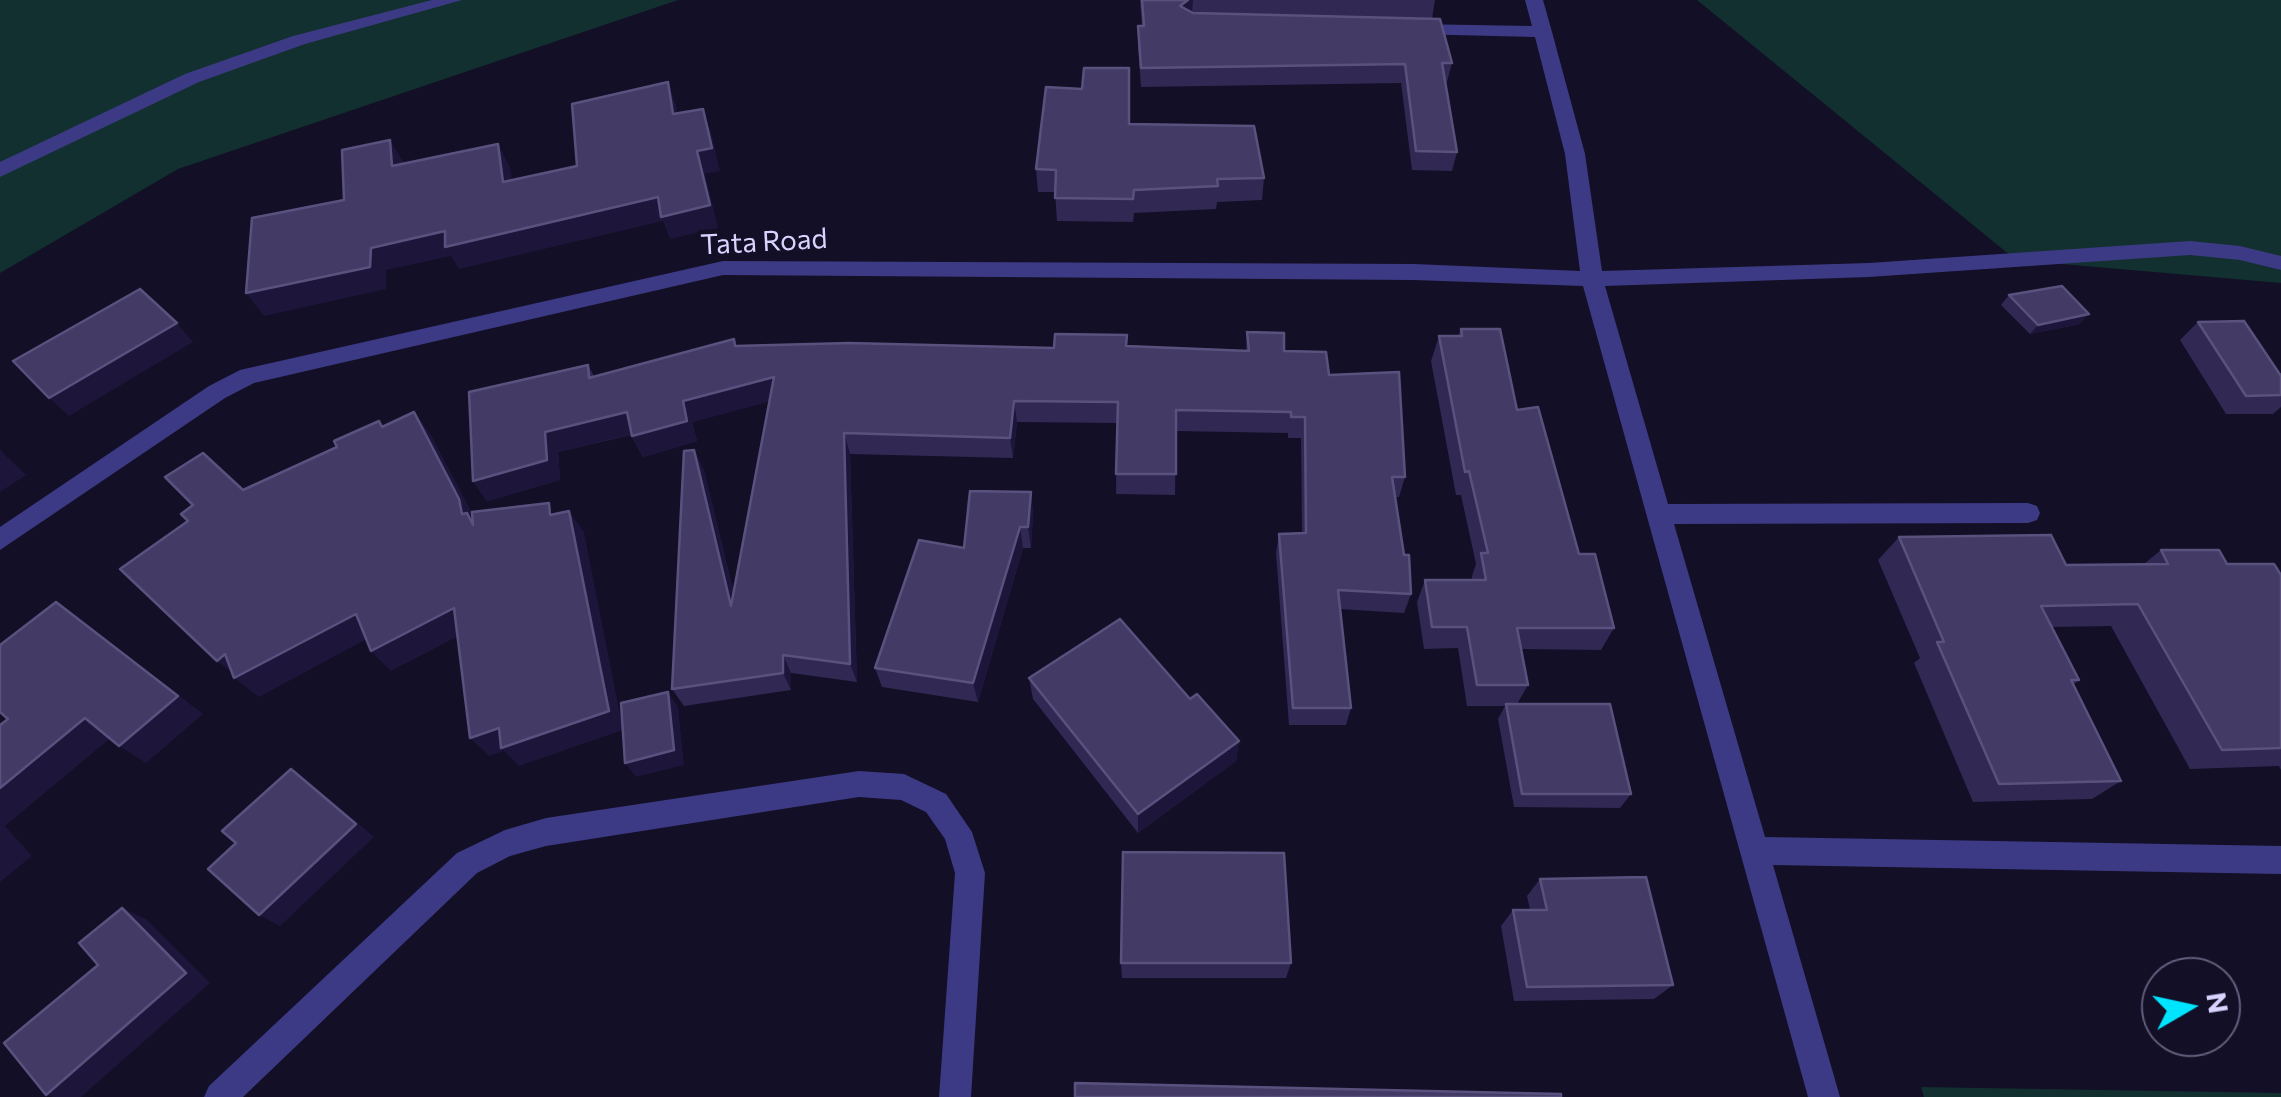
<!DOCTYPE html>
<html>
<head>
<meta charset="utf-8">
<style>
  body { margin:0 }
  #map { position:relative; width:2281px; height:1097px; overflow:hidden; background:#130f26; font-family:Commissioner,sans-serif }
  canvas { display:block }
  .north { position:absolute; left:2141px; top:957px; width:100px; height:100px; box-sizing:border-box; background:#130f26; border:2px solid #625e7d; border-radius:50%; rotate:81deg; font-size:28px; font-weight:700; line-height:40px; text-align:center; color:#d9d4ff }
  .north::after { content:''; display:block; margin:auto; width:35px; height:45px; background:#00e5ff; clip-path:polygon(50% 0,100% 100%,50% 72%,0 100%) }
</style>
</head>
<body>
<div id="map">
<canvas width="2281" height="1097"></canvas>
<div class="north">N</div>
</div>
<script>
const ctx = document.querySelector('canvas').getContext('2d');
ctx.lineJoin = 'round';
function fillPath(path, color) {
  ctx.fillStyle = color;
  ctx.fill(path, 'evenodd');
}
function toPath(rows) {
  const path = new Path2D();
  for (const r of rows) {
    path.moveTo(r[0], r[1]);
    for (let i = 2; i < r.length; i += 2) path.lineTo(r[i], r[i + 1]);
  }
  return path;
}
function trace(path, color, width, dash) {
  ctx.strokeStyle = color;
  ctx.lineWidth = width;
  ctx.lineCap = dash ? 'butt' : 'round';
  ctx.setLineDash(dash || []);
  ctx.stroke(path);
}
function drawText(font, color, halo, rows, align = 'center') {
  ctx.font = font + ' Commissioner,sans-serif';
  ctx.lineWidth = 9;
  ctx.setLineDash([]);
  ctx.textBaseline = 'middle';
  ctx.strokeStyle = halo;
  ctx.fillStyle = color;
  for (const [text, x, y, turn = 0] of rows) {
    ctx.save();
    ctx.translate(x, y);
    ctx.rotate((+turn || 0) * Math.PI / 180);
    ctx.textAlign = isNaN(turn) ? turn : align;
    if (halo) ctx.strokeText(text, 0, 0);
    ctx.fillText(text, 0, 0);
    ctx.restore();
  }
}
const green = toPath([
  [0,0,678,0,178,169,0,273],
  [1697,0,2281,0,2281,283,2016,260],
  [1921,1087,2281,1093,2281,1097,1924,1097]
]);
const minor = toPath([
  [432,0,462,0,305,44,199,82,0,177,0,162,185,74,293,36,432,0],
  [1525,0,1543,0,1552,32,1585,154,1602,271,1869,263,2190,241,2240,246,2281,256,2281,270,2240,260,2190,255,1869,277,1605,286,1668,504,2028,503,2037,506,2040,513,2037,520,2028,523,1674,524,1765,837,2281,846,2281,874,1773,865,1840,1097,1808,1097,1583,286,1414,280,723,275,254,383,225,398,0,550,0,527,209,386,240,370,723,261,1414,264,1580,271,1565,154,1535,37,1413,34,1404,29,1413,24,1532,26,1525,0],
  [859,771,904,774,946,794,972,832,985,873,971,1097,939,1097,955,873,945,839,926,812,901,800,859,797,546,846,510,856,477,873,243,1097,204,1097,209,1086,457,853,505,830,546,818,859,771]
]);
const wall = toPath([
  [1140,0,1435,0,1432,19,1452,63,1447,82,1445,83,1457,152,1452,171,1412,170,1401,83,1141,87,1138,45,1138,26,1142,26],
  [1130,124,1264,178,1262,200,1217,202,1216,209,1134,213,1133,222,1057,221,1055,192,1038,192,1036,169],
  [2009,295,2080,324,2030,334,2001,305],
  [2198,322,2281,376,2281,407,2273,414,2226,414,2180,340],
  [1461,329,1517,410,1579,554,1614,628,1601,650,1521,649,1528,685,1517,704,1631,794,1620,808,1514,807,1498,719,1505,706,1467,706,1458,648,1424,649,1417,602,1425,580,1472,580,1472,576,1476,564,1461,495,1456,495,1431,361,1439,336,1458,336],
  [1247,332,1329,375,1405,477,1399,497,1395,497,1411,594,1404,613,1340,609,1351,708,1346,725,1289,725,1276,553,1279,534,1302,533,1301,438,1288,438,1288,433,1176,431,1175,495,1116,494,1117,423,1017,422,1013,458,850,454,857,682,791,673,791,690,684,706,672,689,694,450,704,471,734,594,770,401,692,422,697,441,643,457,631,435,558,452,560,480,487,501,473,481,588,365,594,376,736,346,1054,348,1127,347,1246,351],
  [1031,492,1033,514,1031,548,1023,548,978,702,882,687,875,668],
  [1899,537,2066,565,2144,564,2161,550,2281,575,2281,770,2279,766,2190,769,2111,626,2052,627,2079,680,2073,685,2121,781,2092,799,1973,802,1914,663,1920,658,1878,560],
  [1029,678,1190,699,1239,741,1236,761,1138,833,1033,699],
  [1540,879,1673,985,1654,999,1514,1001,1501,926,1513,910,1530,910,1527,896],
  [1121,963,1291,963,1286,978,1122,978]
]);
const shadedWall = toPath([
  [1188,0,1193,0,1192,15,1180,6],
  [668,82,676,105,682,137,673,114],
  [703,109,711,132,720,171,705,174,718,228,670,239,663,221,459,269,451,256,386,270,386,289,264,316,246,293,371,248,697,151],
  [390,140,404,163,406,189,392,166],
  [498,144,510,167,515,205,503,182],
  [2089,314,2080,324,2030,334,2038,325],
  [177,323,193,342,69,416,49,398],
  [774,377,782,398,692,422,697,441,643,457,632,436,683,401],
  [1014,401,1017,422,1013,458,1010,438],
  [414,412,431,435,490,547,462,514],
  [627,412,638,433,558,452,560,480,487,501,473,481,545,432],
  [844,433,850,454,857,682,850,664],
  [0,450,26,475,0,492],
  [694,450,704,471,741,624,731,606],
  [1031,492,1033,514,1031,548,1028,527],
  [569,511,584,532,623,730,519,766,504,751,489,756,470,738,499,728],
  [1020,527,1023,548,978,702,973,683],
  [56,602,83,621,203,714,146,763,119,746],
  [454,608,472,629,391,671,371,651],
  [356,614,376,634,259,697,234,678,237,676,217,661,225,654],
  [783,655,791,673,791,690,783,673],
  [668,692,678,707,684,765,636,777,625,763],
  [85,718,113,736,5,826,32,856,0,882,0,788],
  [1239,741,1236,761,1138,833,1138,814],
  [291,769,310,783,374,837,280,926,259,915],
  [122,908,146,919,210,983,81,1097,53,1097,46,1095]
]);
const building = toPath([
  [1142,0,1188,0,1180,6,1193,13,1440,19,1452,63,1442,63,1457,152,1416,151,1405,64,1141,68,1138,26,1144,26,1142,0],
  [1084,68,1129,68,1129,124,1254,126,1264,178,1217,179,1218,186,1134,190,1133,199,1055,198,1056,170,1036,169,1046,87,1082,89,1084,68],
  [668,82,673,114,703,109,712,148,697,151,710,205,661,217,658,197,445,247,445,231,371,248,370,267,246,293,252,218,344,200,342,150,390,140,392,166,498,144,503,182,577,166,572,104,668,82],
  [2062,286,2089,314,2038,325,2009,295,2062,286],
  [140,289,177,323,49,398,13,361,140,289],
  [2244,321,2281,376,2281,395,2246,396,2198,322,2244,321],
  [1461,329,1500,329,1517,410,1538,407,1579,554,1595,554,1614,628,1517,628,1528,685,1477,685,1467,627,1432,627,1425,580,1486,580,1481,553,1488,553,1469,471,1465,472,1439,336,1462,336,1461,329],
  [1247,332,1284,333,1284,351,1326,352,1329,375,1399,372,1405,477,1392,477,1404,555,1409,555,1411,594,1338,590,1351,708,1293,708,1279,534,1306,533,1305,417,1291,417,1291,412,1176,410,1176,474,1116,474,1118,402,1014,401,1010,438,844,433,850,664,783,655,783,673,672,689,684,451,694,450,731,606,774,377,683,401,687,421,632,436,627,412,545,432,547,460,473,481,469,392,588,365,589,378,734,339,735,346,849,343,1054,348,1055,334,1127,335,1126,346,1249,351,1247,332],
  [414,412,459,499,462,514,467,513,473,525,472,512,549,503,550,515,569,511,609,711,501,748,499,728,470,738,454,608,371,651,356,614,234,678,225,654,217,661,120,569,188,521,181,514,193,505,165,477,203,453,243,490,337,447,334,441,379,421,382,427,414,412],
  [970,491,1031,492,1028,527,1020,527,973,683,875,668,919,540,964,548,970,491],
  [2051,535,2066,565,2168,564,2161,550,2219,550,2227,564,2274,564,2281,575,2281,748,2222,750,2138,604,2041,606,2079,680,2071,680,2121,781,1999,784,1937,642,1944,642,1899,537,2051,535],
  [56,602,178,696,119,746,85,718,0,788,0,725,8,719,0,712,0,645,56,602],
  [1120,619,1190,699,1197,694,1239,741,1138,814,1029,678,1120,619],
  [668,692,674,750,625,763,621,703,668,692],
  [1506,704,1610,704,1631,794,1522,794,1506,704],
  [291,769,356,824,259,915,208,869,236,843,222,831,291,769],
  [1123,852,1284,853,1291,963,1121,963,1123,852],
  [1646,877,1673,985,1527,987,1513,910,1547,910,1540,879,1646,877],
  [122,908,186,973,46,1095,4,1043,98,965,79,943,122,908],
  [1075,1083,1561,1094,1561,1097,1075,1097,1075,1083]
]);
const streetNames = [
  ["Tata Road",764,242,-3]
];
fillPath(green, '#12302f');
fillPath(minor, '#3d3a85');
fillPath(wall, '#312854');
fillPath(shadedWall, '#1d163a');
fillPath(building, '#433a66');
trace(building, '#5a527e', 2.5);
drawText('28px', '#d9d4ff', '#130f26', streetNames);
</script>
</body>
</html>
